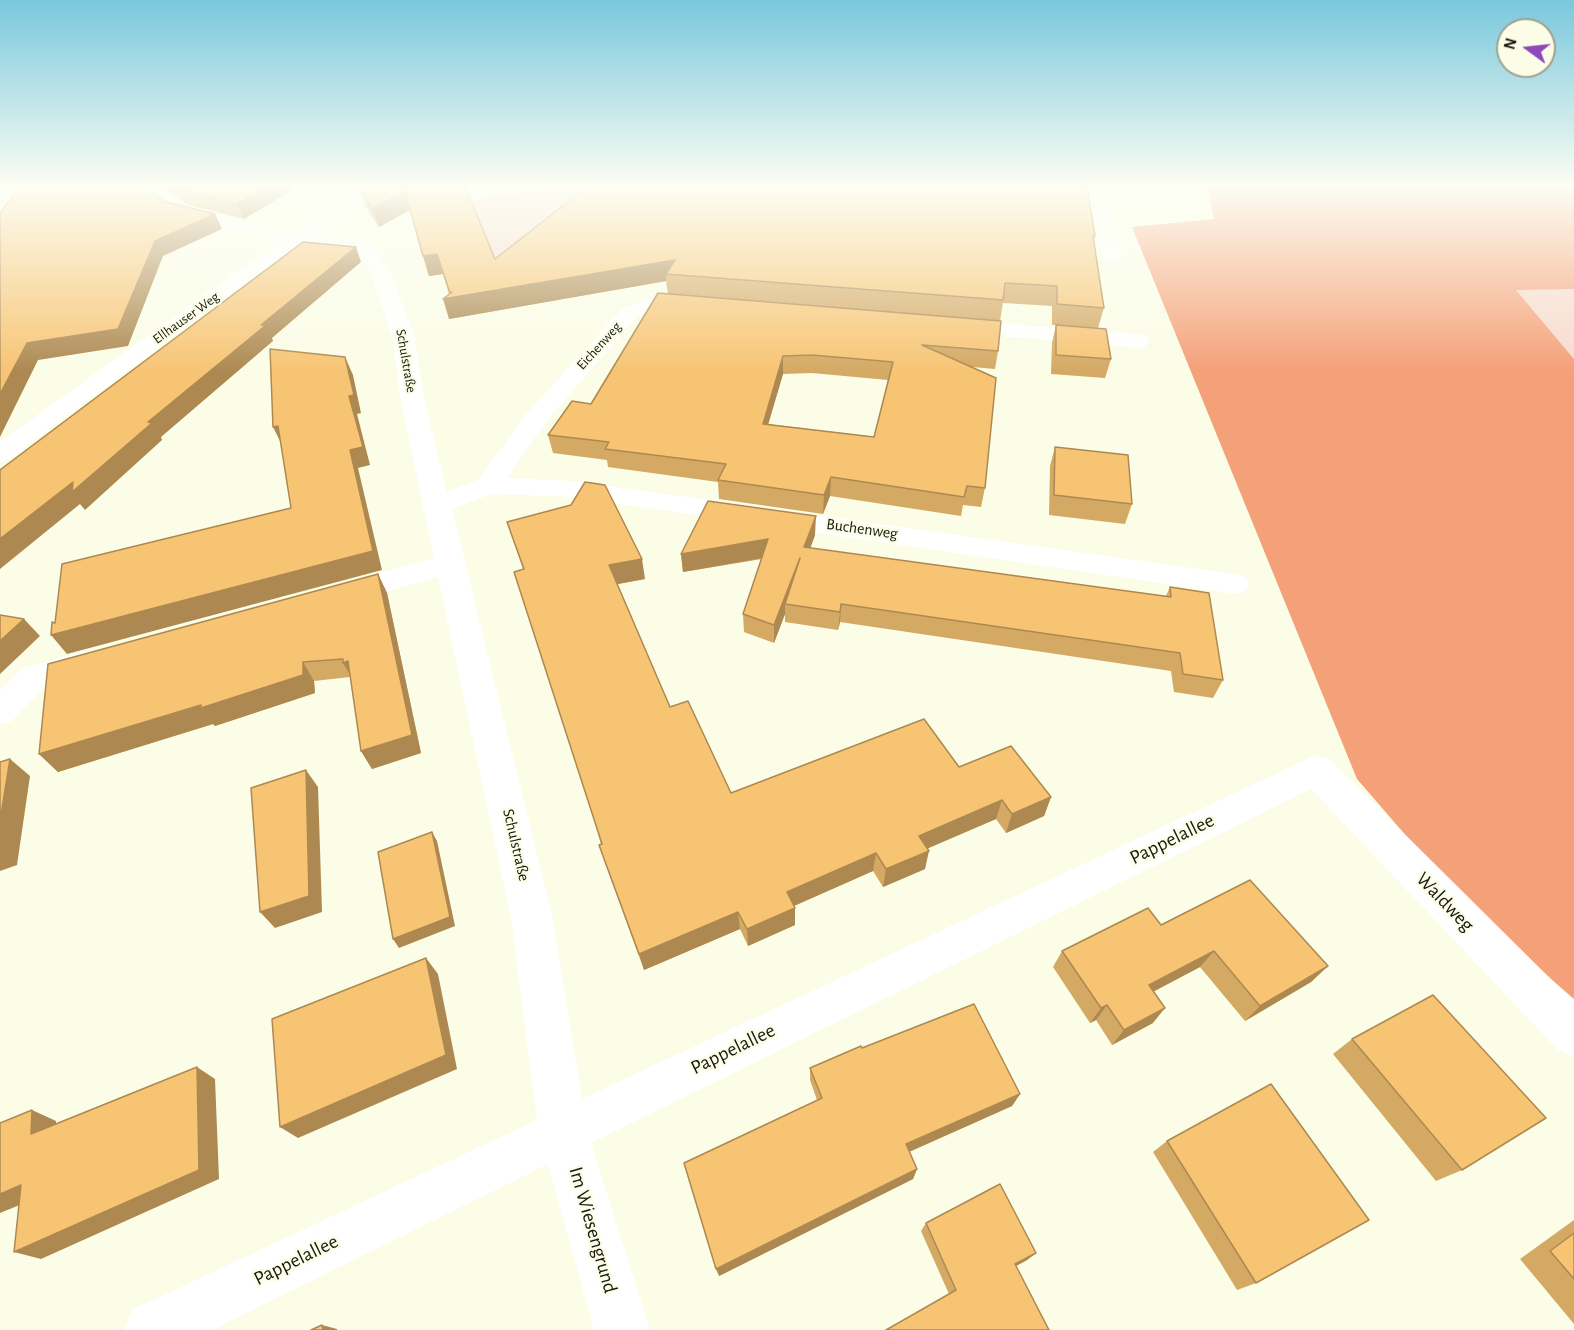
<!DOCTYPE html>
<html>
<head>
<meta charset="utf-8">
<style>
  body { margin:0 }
  #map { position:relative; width:1574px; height:1330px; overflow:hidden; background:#fbfde7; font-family:"Alegreya Sans",sans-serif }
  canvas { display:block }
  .north { position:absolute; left:1496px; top:18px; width:60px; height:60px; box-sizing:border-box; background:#fbfde7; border:2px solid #a0a191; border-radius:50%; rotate:285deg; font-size:16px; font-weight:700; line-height:24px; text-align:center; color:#181811 }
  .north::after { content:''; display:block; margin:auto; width:21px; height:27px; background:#8e49bd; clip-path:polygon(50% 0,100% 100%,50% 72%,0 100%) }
</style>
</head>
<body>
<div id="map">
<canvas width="1574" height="1330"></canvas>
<div class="north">N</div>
</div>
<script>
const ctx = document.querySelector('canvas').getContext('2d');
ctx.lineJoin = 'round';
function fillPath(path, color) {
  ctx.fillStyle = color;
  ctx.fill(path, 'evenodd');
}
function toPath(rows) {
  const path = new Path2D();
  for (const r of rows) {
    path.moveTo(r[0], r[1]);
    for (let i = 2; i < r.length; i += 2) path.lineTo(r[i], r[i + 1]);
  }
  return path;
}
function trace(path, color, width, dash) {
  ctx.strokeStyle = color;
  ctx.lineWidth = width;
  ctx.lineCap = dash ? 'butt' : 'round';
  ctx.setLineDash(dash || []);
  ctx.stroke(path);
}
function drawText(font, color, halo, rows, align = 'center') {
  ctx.font = font + ' "Alegreya Sans",sans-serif';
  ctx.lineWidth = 5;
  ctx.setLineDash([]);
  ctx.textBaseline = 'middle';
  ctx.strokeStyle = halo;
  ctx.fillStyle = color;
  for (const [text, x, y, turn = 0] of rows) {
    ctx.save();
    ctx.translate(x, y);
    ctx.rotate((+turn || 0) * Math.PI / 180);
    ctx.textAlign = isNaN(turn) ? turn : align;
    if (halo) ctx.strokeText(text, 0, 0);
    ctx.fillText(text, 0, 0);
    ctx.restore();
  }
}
const green = toPath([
  [561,186,613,186,484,266,469,201],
  [1515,289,1574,289,1574,359]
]);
const forest = toPath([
  [1207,186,1574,186,1574,289,1516,290,1574,359,1574,999,1466,905,1357,779,1132,227,1214,219]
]);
const street = toPath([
  [141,186,158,186,187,207,293,234,364,186,384,186,314,236,348,238,373,246,390,272,414,334,425,402,447,492,478,480,527,413,623,308,658,296,695,299,702,301,705,305,702,309,695,311,660,308,637,316,545,423,507,478,573,481,1235,574,1246,577,1250,584,1246,591,1235,594,573,497,491,494,452,509,553,919,582,1099,1316,755,1329,759,1574,1002,1574,1057,1558,1050,1311,789,591,1143,650,1330,594,1330,548,1164,212,1330,124,1330,132,1310,537,1120,511,919,438,577,340,605,329,601,325,594,329,587,434,558,401,402,392,334,370,272,359,254,346,250,299,247,244,284,9,459,0,462,0,442,230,276,280,242,175,215,143,192,141,186],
  [1073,186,1094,186,1105,194,1123,258,1120,262,1106,262,1103,258,1088,197,1073,186],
  [956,320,1138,334,1146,336,1149,341,1146,346,1138,348,948,331,945,326,948,321,956,320],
  [90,650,102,653,106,662,102,671,45,686,12,721,0,724,0,690,22,668,90,650]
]);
const wall = toPath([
  [161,186,299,186,244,219,188,205],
  [465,186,495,259,1095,236,1094,243,1104,308,1098,328,1111,359,1105,378,1051,374,1052,343,1056,325,1052,325,1052,306,1003,303,1000,321,998,351,995,369,972,367,985,488,981,507,963,505,961,516,830,496,823,514,719,499,718,482,608,467,607,460,553,453,548,435,591,404,668,294,666,281,449,319,449,294,443,274,429,276,410,210,379,227,367,209,361,191],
  [812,373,888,380,874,437,768,424,783,374],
  [1055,447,1132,504,1125,524,1049,515,1050,466],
  [507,522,645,579,617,584,670,707,731,793,959,767,1051,797,1044,816,1006,833,996,819,927,848,925,869,883,887,873,871,794,906,795,925,748,946,740,929,644,970,605,863,599,845,601,844,523,569],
  [815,535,810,548,1166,596,1170,587,1223,680,1213,698,1174,692,1171,671,840,622,838,630,785,622,785,614,774,643,744,632,743,614,762,559,683,572,681,554],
  [378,574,387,593,421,753,372,769,361,751,350,677,314,681,315,693,215,726,213,724,58,772,39,754],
  [1161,925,1328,966,1311,982,1245,1021,1200,967,1153,992,1153,1023,1112,1045,1096,1020,1090,1023,1053,967,1062,951],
  [1352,1039,1462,1170,1436,1181,1333,1054],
  [862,1048,1020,1094,1012,1106,909,1152,917,1169,913,1179,719,1276,817,1100,810,1080,810,1068],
  [1167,1141,1256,1283,1237,1290,1153,1152],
  [1574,1220,1574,1324,1520,1259],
  [926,1223,1036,1253,1027,1260,1016,1266,949,1294,921,1231]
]);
const shadedWall = toPath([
  [268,186,299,186,244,219,237,204],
  [405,191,411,209,379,227,372,208],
  [215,214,222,229,163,256,128,346,38,360,0,437,0,394,27,343,155,241],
  [356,247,361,262,272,338,273,341,161,437,162,440,85,510,80,504,0,569,0,539,148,422,261,325],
  [437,254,443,274,429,276,423,256],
  [675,260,666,274,666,281,449,319,443,299,451,298,450,293],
  [783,356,783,374,763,442,763,424],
  [345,357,353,375,361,413,357,414,370,465,358,468,382,570,67,654,51,635,373,551,350,450,349,396],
  [278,426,282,445,273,427],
  [831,477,830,496,823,514,824,495],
  [816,516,815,535,804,566,804,547],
  [768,539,769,557,683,572,681,554],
  [800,558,785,604,785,614,774,643,774,625],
  [642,559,645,579,613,585,609,565],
  [378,574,387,593,421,753,372,769,361,751],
  [841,604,840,622,838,630,840,612],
  [24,619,40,636,0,674,0,641],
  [348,661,354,681,343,663],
  [303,662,314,681,315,693,215,726,213,724,58,772,39,754],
  [10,759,30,776,17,865,0,871,0,821],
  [306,770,318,787,322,912,275,928,260,912],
  [1051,797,1044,816,1006,833,1012,814],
  [1002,800,996,819,915,854,919,836],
  [432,832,437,841,455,926,399,948,393,939],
  [929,851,925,869,883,887,886,869],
  [876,853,873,871,787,909,787,892],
  [795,908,795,925,748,946,747,929],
  [738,912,740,929,644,970,639,954],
  [1214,951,1200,967,1137,1000,1149,985],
  [426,958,438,974,457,1069,298,1138,280,1127],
  [1328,966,1311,982,1245,1021,1260,1006],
  [1107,1005,1096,1020,1090,1023,1101,1008],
  [1165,1008,1153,1023,1112,1045,1124,1030],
  [197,1067,215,1079,219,1179,41,1259,14,1252],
  [1020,1094,1012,1106,902,1155,906,1144],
  [32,1110,56,1121,56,1145,31,1134],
  [917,1169,913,1179,719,1276,716,1269],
  [21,1185,47,1194,0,1213,0,1194],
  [1036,1253,1027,1260,1007,1271,1015,1264],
  [322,1325,337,1329,337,1330,323,1330]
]);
const building = toPath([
  [16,186,144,186,166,202,215,214,155,241,118,329,27,343,0,394,0,214,8,202,11,201,16,186],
  [175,186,268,186,237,204,181,190,175,186],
  [367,186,465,186,495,259,588,186,1087,186,1095,236,1093,236,1104,308,1057,304,1057,286,1005,283,1003,300,666,274,675,260,443,299,452,292,450,293,437,254,423,256,405,191,372,208,361,191,367,186],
  [303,242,356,247,261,325,266,325,148,422,152,423,72,492,73,482,0,539,0,470,303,242],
  [658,293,1001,321,998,351,922,345,996,378,985,488,967,486,964,497,831,477,824,495,718,480,726,464,605,449,609,442,548,435,572,401,591,404,658,293],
  [812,355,893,362,874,437,763,424,783,356,812,355],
  [1056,325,1106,329,1111,359,1056,355,1056,325],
  [270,349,345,357,354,395,349,396,363,447,350,450,373,551,51,635,52,622,55,623,62,564,291,508,278,426,273,427,270,349],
  [1055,447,1128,455,1132,504,1054,495,1055,447],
  [585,482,605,485,642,559,609,565,670,707,688,701,731,793,924,719,959,767,1011,746,1051,797,1012,814,1002,800,919,836,929,851,886,869,876,853,787,892,795,908,747,929,738,912,639,954,599,845,602,844,514,572,524,569,507,522,571,505,585,482],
  [708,501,816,516,804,547,1171,597,1170,587,1209,593,1223,680,1183,674,1180,653,841,604,840,612,785,604,800,558,774,625,743,614,768,539,681,554,708,501],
  [378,574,412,735,361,751,348,661,343,663,343,659,303,662,303,675,201,708,201,705,39,754,48,664,378,574],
  [0,615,24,619,0,641,0,615],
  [10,759,0,821,0,762,10,759],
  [306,770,309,896,260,912,251,788,306,770],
  [432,832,450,917,393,939,378,852,432,832],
  [1250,880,1328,966,1260,1006,1214,951,1149,985,1165,1008,1124,1030,1107,1005,1101,1008,1062,951,1148,908,1161,925,1250,880],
  [426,958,446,1055,280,1127,272,1019,426,958],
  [1433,995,1546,1118,1462,1170,1352,1039,1433,995],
  [974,1004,1020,1094,906,1144,917,1169,716,1269,684,1163,822,1098,810,1068,861,1046,862,1048,974,1004],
  [197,1067,199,1170,14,1252,21,1185,0,1194,0,1123,32,1110,31,1134,197,1067],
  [1271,1084,1369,1220,1256,1283,1167,1141,1271,1084],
  [1000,1184,1036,1253,1015,1264,1049,1330,886,1330,956,1290,926,1223,1000,1184],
  [1574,1233,1574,1279,1550,1251,1574,1233],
  [322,1325,323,1330,311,1330,322,1325]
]);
const farStreetnames = [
  ["Ellhauser Weg",186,318,-36],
  ["Eichenweg",599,346,-48],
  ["Schulstraße",406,361,80]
];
const streetNames = [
  ["Buchenweg",862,529,8],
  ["Schulstraße",516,845,77]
];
const nearStreetnames = [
  ["Pappelallee",1172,839,-26],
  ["Waldweg",1445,902,46],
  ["Pappelallee",733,1049,-26],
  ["Im Wiesengrund",593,1230,74],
  ["Pappelallee",296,1260,-26]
];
fillPath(green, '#f7d9cc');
fillPath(forest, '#f4a079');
fillPath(street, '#fff');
fillPath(wall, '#d4a964');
fillPath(shadedWall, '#ad8951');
fillPath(building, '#f7c474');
trace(building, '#ad8951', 1.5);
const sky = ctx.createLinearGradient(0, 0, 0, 372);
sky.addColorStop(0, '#79c8dc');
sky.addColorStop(0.5, '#fdfef4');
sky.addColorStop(1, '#fdfef400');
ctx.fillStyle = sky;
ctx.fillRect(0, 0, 1574, 372);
drawText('14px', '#181811', '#fbfde7', farStreetnames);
drawText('16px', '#181811', '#fbfde7', streetNames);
drawText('20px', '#181811', '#fbfde7', nearStreetnames);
</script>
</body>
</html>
